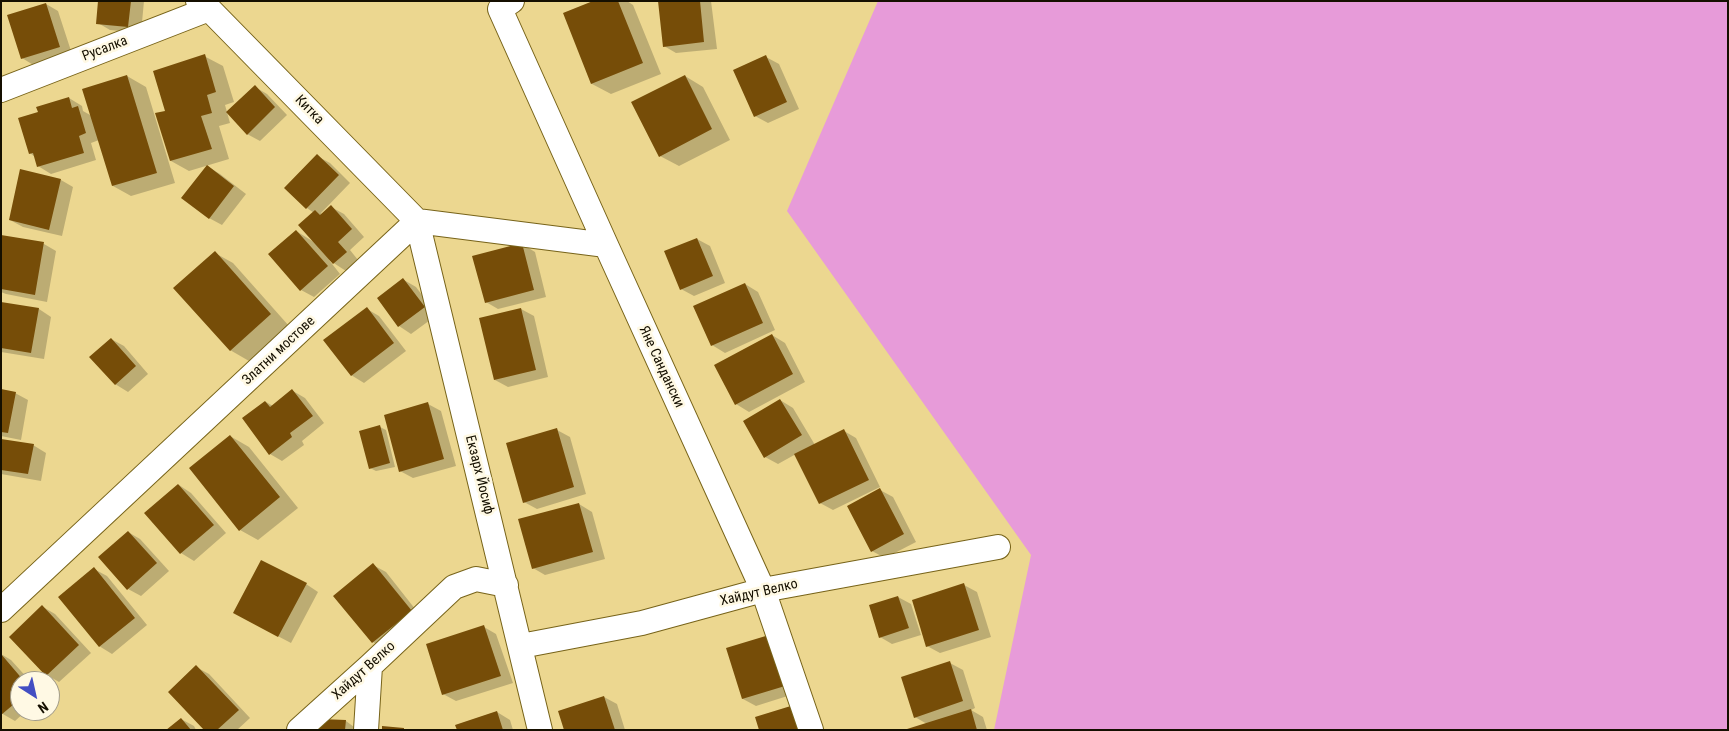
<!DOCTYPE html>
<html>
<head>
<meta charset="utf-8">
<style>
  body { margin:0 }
  #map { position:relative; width:1729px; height:731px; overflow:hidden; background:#ecd790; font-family:"Roboto Condensed",sans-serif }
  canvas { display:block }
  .frame { position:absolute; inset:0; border:2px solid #150f00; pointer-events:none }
  .north { position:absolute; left:10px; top:671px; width:50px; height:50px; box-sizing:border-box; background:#fff9e4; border:1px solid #a19b89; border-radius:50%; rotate:145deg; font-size:14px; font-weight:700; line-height:20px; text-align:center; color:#150f00 }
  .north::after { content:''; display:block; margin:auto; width:18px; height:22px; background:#434ec2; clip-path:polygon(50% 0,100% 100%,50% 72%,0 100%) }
</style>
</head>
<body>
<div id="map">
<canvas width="1729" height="731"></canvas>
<div class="frame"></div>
<div class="north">N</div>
</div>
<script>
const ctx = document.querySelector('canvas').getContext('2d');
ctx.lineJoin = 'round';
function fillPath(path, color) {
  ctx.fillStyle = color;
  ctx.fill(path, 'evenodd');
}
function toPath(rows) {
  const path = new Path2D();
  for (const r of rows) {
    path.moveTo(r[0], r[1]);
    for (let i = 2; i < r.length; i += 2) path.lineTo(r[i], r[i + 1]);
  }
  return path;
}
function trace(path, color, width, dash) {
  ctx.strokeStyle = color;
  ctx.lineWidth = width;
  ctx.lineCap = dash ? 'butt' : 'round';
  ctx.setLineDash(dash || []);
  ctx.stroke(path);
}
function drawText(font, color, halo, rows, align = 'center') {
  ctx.font = font + ' "Roboto Condensed",sans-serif';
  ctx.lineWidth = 5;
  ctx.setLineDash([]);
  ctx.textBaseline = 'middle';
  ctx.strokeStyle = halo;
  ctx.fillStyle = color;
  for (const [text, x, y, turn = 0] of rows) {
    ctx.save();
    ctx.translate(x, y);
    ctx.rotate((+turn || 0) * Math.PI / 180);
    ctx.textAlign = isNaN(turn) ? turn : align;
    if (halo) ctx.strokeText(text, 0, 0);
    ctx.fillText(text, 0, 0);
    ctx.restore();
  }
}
const green = toPath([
  [878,1,1728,1,1728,730,994,730,1031,555,787,211]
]);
const shadow = toPath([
  [100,1,144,1,141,33,110,30,98,23],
  [597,1,627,1,633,5,661,74,611,94,592,84,564,14],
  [659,1,711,1,717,49,676,53,664,46],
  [46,4,58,11,72,54,35,66,22,58],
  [204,56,223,66,234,102,225,105,230,123,219,126,229,159,189,171,171,161,167,111],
  [766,57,779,64,799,109,768,123,755,116],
  [127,76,146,87,175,183,131,196,113,186,99,140,91,143,96,160,51,174,38,166,35,157,30,153,39,113,69,98,82,106,83,111,92,116],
  [685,76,703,87,730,140,679,166,660,156],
  [255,87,267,94,287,115,260,141,247,134],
  [317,156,330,163,350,183,321,213,322,215,331,207,344,214,364,237,350,250,358,260,346,271,329,260,340,274,314,297,301,290,296,231,314,242,314,213,307,208],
  [207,166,220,174,246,194,222,225,209,218],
  [61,180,73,187,62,236,23,227,10,220],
  [697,239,710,246,725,283,694,296,681,289],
  [1,241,44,244,56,251,47,302,6,294,1,292],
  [522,244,535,252,546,297,498,309,486,302],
  [215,253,233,263,289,326,249,361,230,350],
  [404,280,416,287,437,315,411,334,399,326,378,298],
  [745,284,758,292,775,330,725,353,712,345],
  [1,303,39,309,51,317,44,359,1,352],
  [367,309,379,316,406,351,364,383,351,375],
  [521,309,534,316,548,377,508,387,495,380],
  [772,335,785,343,805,382,749,412,736,404],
  [111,339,124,346,148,374,128,392,115,384],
  [1,391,15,393,28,400,21,440,1,436],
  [293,391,305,398,324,423,302,441,304,445,282,461,270,454,266,402,273,406],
  [780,400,793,408,815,445,844,431,856,438,880,487,833,510,820,503,796,454,778,464,765,457],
  [428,404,441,411,456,466,413,478,400,471],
  [380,427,386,430,395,467,376,471,370,468],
  [557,430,570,437,586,494,537,509,524,502],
  [230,436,249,447,298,508,258,540,240,530],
  [1,440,33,445,46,453,41,481,1,474],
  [179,485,191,493,226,533,194,561,181,553,146,513],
  [880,490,893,497,916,542,885,558,872,551],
  [579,504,592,512,605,559,545,575,533,568],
  [128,532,140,539,169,571,141,596,128,589,100,558],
  [373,565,386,572,423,619,385,650,373,642],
  [94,569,107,576,147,625,112,654,99,646],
  [306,584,318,592,291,643,247,620],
  [964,585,977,592,991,637,940,653,927,646],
  [898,597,911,604,921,635,892,644,880,637],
  [43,607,55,614,91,653,59,682,47,675],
  [484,627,496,634,513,683,456,701,443,694],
  [727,649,797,693,756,706,743,699],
  [1,654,11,660,30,681,20,681,20,711,26,711,15,721,1,713],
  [950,663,963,670,975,708,971,710,983,717,987,730,910,730,927,724,915,717],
  [196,667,209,674,250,718,237,730,205,730],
  [604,697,617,704,625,730,565,730],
  [497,712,510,720,513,730,458,730],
  [181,719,194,726,196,730,168,730],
  [346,721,358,730,321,730]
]);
const building = toPath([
  [98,1,131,1,128,27,96,24],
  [593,1,618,1,643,63,591,84,563,13],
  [658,1,700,1,704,42,663,47],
  [46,3,60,47,21,59,7,15],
  [205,54,216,92,207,95,212,113,201,116,212,149,170,161,155,113,165,111,153,71],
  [766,55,787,102,754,117,733,70],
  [127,75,157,173,112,186,82,89],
  [685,75,712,129,659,157,631,102],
  [255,85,275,107,247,135,226,112],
  [69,97,72,108,78,106,86,133,79,136,84,153,37,167,33,153,29,154,18,118,38,112,36,107],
  [317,154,339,175,306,209,284,188],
  [207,165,234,186,209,219,181,198],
  [20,169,61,179,49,230,9,220],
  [331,205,352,229,338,242,347,252,333,264,298,225,315,210,320,215],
  [296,230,328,266,300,291,268,254],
  [1,235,44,242,35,295,1,289],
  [697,238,713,276,680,290,664,251],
  [522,243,534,290,485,303,472,256],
  [215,251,271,314,230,351,173,288],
  [403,278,425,307,398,327,377,298],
  [745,283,763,323,711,346,693,306],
  [1,302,39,308,31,353,1,348],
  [367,307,394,343,351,376,323,340],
  [521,308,536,370,494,380,479,318],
  [772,334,793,374,735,405,714,365],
  [111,338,136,366,115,385,89,357],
  [1,389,16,392,8,433,1,432],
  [292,389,313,416,290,433,292,437,269,455,242,418,265,401,270,407],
  [780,399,802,435,764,458,743,421],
  [428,402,444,459,399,472,384,415],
  [380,425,390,463,369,469,359,431],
  [557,428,574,487,523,503,506,443],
  [844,429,869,480,819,504,794,454],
  [230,435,280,497,239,531,189,468],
  [1,439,34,444,28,474,1,470],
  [178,484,214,525,180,554,144,513],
  [880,488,904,534,871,552,847,506],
  [579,503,593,552,532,569,518,519],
  [128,531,157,563,127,590,98,557],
  [261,560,307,583,278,637,233,613],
  [373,563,412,611,372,643,333,596],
  [94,567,135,618,99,647,58,597],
  [964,583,979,630,926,647,912,600],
  [898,596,909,628,879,638,869,605],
  [42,605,79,645,46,676,9,637],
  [484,625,501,676,442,695,426,644],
  [769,635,785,686,742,699,726,648],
  [1,654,24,681,20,681,20,699,1,715],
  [950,661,963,701,914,718,901,677],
  [196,665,239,710,217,730,204,730,168,692],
  [604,696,615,730,564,730,558,711],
  [794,705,802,730,759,730,755,717],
  [971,709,977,730,907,730,907,729],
  [497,711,503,730,457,730,455,725],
  [181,718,191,730,166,730],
  [320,719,346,720,345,730,319,730],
  [382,726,404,728,404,730,382,730]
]);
const minor = toPath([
  [198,1,209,9,417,221,540,730],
  [512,1,500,9,606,245,763,590,811,730],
  [1,90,209,9],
  [1,610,417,221,606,245],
  [521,646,642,623,763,590,998,547],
  [299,730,370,666,454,587,476,579,506,585],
  [366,730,370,666]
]);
const streetNames = [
  ["Русалка",105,49,-21],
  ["Китка",309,110,46],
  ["Златни мостове",279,351,-43],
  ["Яне Сандански",661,367,65],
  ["Екзарх Йосиф",479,475,76],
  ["Хайдут Велко",759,593,-13],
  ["Хайдут Велко",364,671,-42]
];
fillPath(green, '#e79bd9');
fillPath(shadow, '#0003');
fillPath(building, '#764d08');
trace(minor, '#776319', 26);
trace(minor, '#fff', 24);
drawText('14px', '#150f00', '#fff9e4', streetNames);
</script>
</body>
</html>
